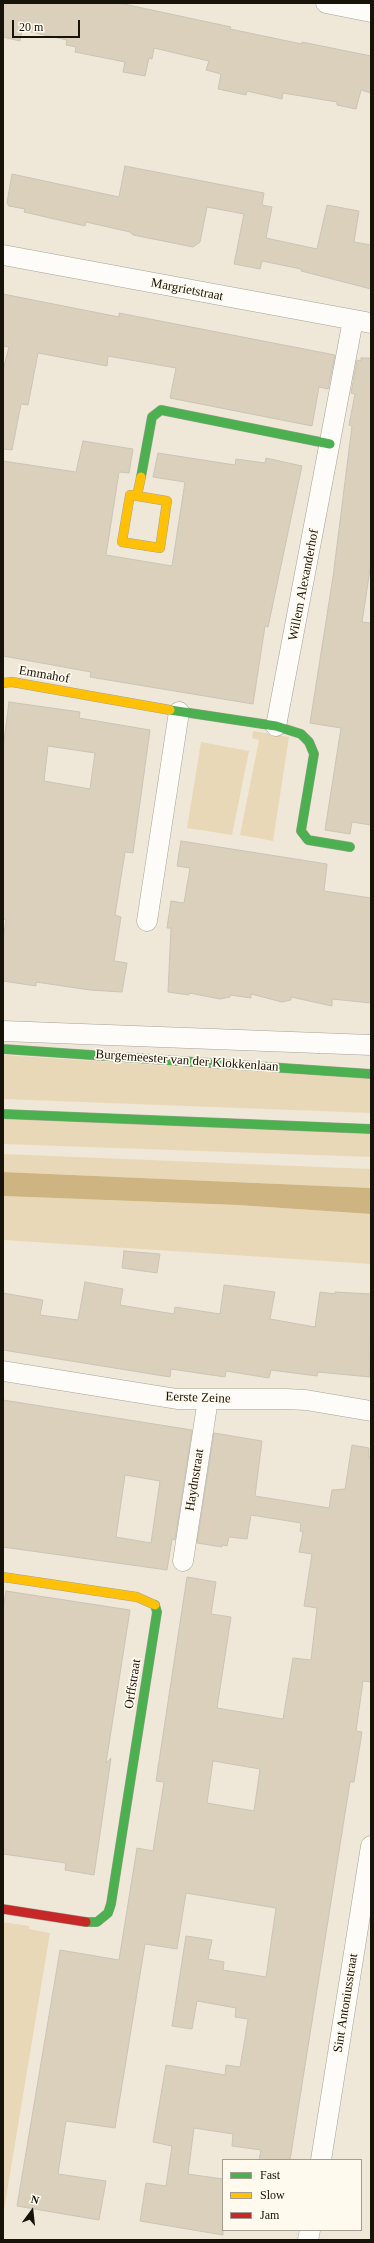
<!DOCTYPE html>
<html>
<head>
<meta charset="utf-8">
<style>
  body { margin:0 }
  #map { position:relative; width:374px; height:2243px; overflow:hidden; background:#efe8d8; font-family:"Times New Roman",serif }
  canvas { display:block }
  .frame { position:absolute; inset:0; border:4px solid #181309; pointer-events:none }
  .legend { position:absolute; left:222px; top:2159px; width:140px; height:72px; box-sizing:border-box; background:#fff9ee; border:1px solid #a39d92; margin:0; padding:5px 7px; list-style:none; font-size:12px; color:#181309 }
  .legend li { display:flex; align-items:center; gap:8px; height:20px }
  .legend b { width:20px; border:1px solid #a39d92 }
  .north { position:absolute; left:12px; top:2191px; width:40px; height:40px; -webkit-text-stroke:3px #fff9ee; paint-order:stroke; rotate:15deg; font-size:11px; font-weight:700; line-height:16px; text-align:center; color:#181309 }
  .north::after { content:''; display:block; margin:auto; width:14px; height:18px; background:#181309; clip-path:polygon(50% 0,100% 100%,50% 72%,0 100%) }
  .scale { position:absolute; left:12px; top:20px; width:68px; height:18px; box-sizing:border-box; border:2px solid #181309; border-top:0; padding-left:5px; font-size:12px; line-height:14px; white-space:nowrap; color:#181309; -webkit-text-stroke:3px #fff9ee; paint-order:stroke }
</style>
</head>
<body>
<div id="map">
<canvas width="374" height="2243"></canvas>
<div class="frame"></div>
<ul class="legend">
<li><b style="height:5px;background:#4caf50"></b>Fast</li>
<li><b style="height:5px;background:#ffc107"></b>Slow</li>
<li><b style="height:5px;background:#c62828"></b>Jam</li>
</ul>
<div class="north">N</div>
<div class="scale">20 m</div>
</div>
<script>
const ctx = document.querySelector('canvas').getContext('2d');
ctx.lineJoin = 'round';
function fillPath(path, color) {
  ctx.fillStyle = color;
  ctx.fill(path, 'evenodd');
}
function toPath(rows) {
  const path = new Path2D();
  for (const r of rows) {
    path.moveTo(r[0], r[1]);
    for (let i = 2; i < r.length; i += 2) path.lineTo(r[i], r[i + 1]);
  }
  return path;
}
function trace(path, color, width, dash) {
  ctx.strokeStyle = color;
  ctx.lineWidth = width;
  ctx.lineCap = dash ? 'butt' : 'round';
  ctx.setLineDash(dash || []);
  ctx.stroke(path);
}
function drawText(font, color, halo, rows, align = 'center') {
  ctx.font = font + ' "Times New Roman",serif';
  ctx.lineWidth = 3.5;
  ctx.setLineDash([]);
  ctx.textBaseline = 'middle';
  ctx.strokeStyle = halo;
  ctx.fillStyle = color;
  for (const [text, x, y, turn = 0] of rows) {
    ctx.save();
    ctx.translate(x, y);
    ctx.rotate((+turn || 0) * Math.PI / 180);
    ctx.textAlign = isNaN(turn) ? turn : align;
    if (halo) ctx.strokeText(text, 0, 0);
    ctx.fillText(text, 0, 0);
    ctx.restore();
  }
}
const green = toPath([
  [253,731,289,737,273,841,240,835,259,740,252,738],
  [201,742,249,751,232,835,187,828],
  [3,1055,371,1079,371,1113,3,1099],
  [3,1117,371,1133,371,1157,3,1144],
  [3,1154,371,1169,371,1188,3,1172],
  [3,1196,238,1205,371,1214,371,1264,3,1240],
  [3,1922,29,1926,29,1929,50,1933,3,2216]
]);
const water = toPath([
  [3,1172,371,1188,371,1214,238,1205,3,1196]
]);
const building = toPath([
  [3,3,119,3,231,27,230,29,302,44,302,42,371,56,371,93,361,90,356,109,337,105,337,102,283,93,282,99,247,91,246,95,218,89,221,74,206,70,209,61,154,48,152,59,149,58,145,76,123,72,125,62,75,52,76,47,66,45,67,40,22,30,20,41,3,37,3,3],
  [125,166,264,193,262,205,272,207,266,238,317,249,327,205,359,211,354,242,371,245,371,289,301,271,301,269,262,261,260,269,234,264,244,214,207,207,200,242,193,247,133,235,130,232,86,222,85,226,24,212,25,209,9,206,7,203,12,174,119,197,125,166],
  [3,294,119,317,119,313,335,355,328,389,319,387,312,426,170,398,176,368,108,356,107,366,38,353,28,405,21,404,12,450,3,449,3,370,9,347,3,346,3,294],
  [361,358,371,358,371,563,362,622,371,623,371,825,352,822,350,834,325,830,341,728,310,723,333,577,352,426,349,425,355,394,351,393,357,360,361,361,361,358],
  [83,441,133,449,129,473,119,472,106,555,172,566,185,482,153,477,158,453,235,465,236,459,265,463,266,458,302,466,268,627,265,626,253,704,90,677,91,672,3,656,3,461,76,472,83,441],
  [9,702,80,712,79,718,150,730,133,853,125,852,115,915,121,917,114,961,127,963,122,992,90,990,36,982,36,986,3,981,3,940,6,920,3,919,3,749,9,702],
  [48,746,95,753,90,789,44,781,48,746],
  [181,841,327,864,324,891,371,898,371,1003,332,999,332,1006,291,997,291,1000,282,1002,251,994,251,998,230,995,230,997,220,999,189,993,189,995,168,992,171,928,167,928,171,901,184,903,190,868,177,866,181,841],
  [124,1251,160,1254,157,1273,122,1268,124,1251],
  [85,1282,123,1289,120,1305,174,1314,175,1307,220,1314,224,1285,275,1292,270,1319,315,1327,320,1292,335,1294,335,1292,371,1294,370,1377,318,1372,317,1376,271,1370,269,1378,226,1371,225,1377,171,1369,170,1377,3,1350,3,1293,43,1300,40,1315,78,1320,85,1282],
  [3,1400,192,1430,175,1540,172,1539,167,1570,3,1547,3,1400],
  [125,1475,160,1481,151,1543,116,1537,125,1475],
  [214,1433,262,1441,255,1496,329,1508,332,1490,345,1489,352,1445,369,1448,369,1457,371,1457,371,1682,363,1681,356,1731,362,1732,354,1782,350,1782,290,2160,259,2160,261,2150,232,2146,233,2134,194,2128,188,2174,223,2179,223,2235,140,2221,146,2183,166,2186,172,2146,153,2142,166,2065,225,2075,226,2065,240,2067,245,2038,248,2019,235,2017,236,2008,197,2001,192,2029,172,2026,186,1936,212,1940,208,1959,224,1962,223,1970,266,1977,276,1908,186,1893,177,1949,145,1944,115,2128,66,2121,58,2174,106,2181,99,2220,17,2206,60,1950,119,1960,137,1848,153,1851,164,1782,156,1781,187,1577,216,1582,211,1614,231,1617,217,1708,283,1719,293,1658,311,1660,317,1608,304,1606,312,1554,299,1552,303,1532,300,1531,301,1523,251,1515,247,1539,229,1537,227,1546,222,1545,222,1547,197,1543,214,1433],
  [213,1761,260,1769,254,1811,207,1803,213,1761],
  [6,1591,130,1610,106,1763,111,1758,94,1875,65,1870,66,1863,3,1854,3,1610,6,1591]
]);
const street = toPath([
  [326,3,371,12],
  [3,255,371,323],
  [276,726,353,320],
  [147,921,179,712],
  [3,1031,371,1045],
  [3,1371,177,1399,285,1399,306,1400,371,1411],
  [183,1561,208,1399],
  [321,2160,371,1846],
  [308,2240,310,2230]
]);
const fast = toPath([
  [141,477,152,417,161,410,330,444],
  [170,710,276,726,301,734,309,742,314,754,301,831,308,840,350,847],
  [3,1049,371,1074],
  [3,1114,371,1129],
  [86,1922,97,1922,108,1913,111,1904,157,1612,155,1605]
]);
const slow = toPath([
  [137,496,167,501,160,548,122,542,130,495,137,496,141,477],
  [3,683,12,682,170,710],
  [3,1577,137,1597,155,1605]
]);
const jam = toPath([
  [3,1909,86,1922]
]);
const streetNames = [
  ["Margrietstraat",187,290,11],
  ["Willem Alexanderhof",304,585,-79],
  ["Emmahof",44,675,10],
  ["Burgemeester van der Klokkenlaan",187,1061,4],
  ["Eerste Zeine",198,1398,2],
  ["Haydnstraat",195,1480,-81],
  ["Orffstraat",133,1684,-81],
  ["Sint Antoniusstraat",346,2003,-81]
];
fillPath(green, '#e8d8b7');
fillPath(water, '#cdb480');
fillPath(building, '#dad0bb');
trace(building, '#cac4b7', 1);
trace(street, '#a7a195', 21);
trace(fast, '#a7a195', 10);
trace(slow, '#a7a195', 10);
trace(jam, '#a7a195', 10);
trace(street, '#fdfcf9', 20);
trace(fast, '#4caf50', 9);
trace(slow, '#ffc107', 9);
trace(jam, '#c62828', 9);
drawText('13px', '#181309', '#fff9ee', streetNames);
</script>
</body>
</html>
